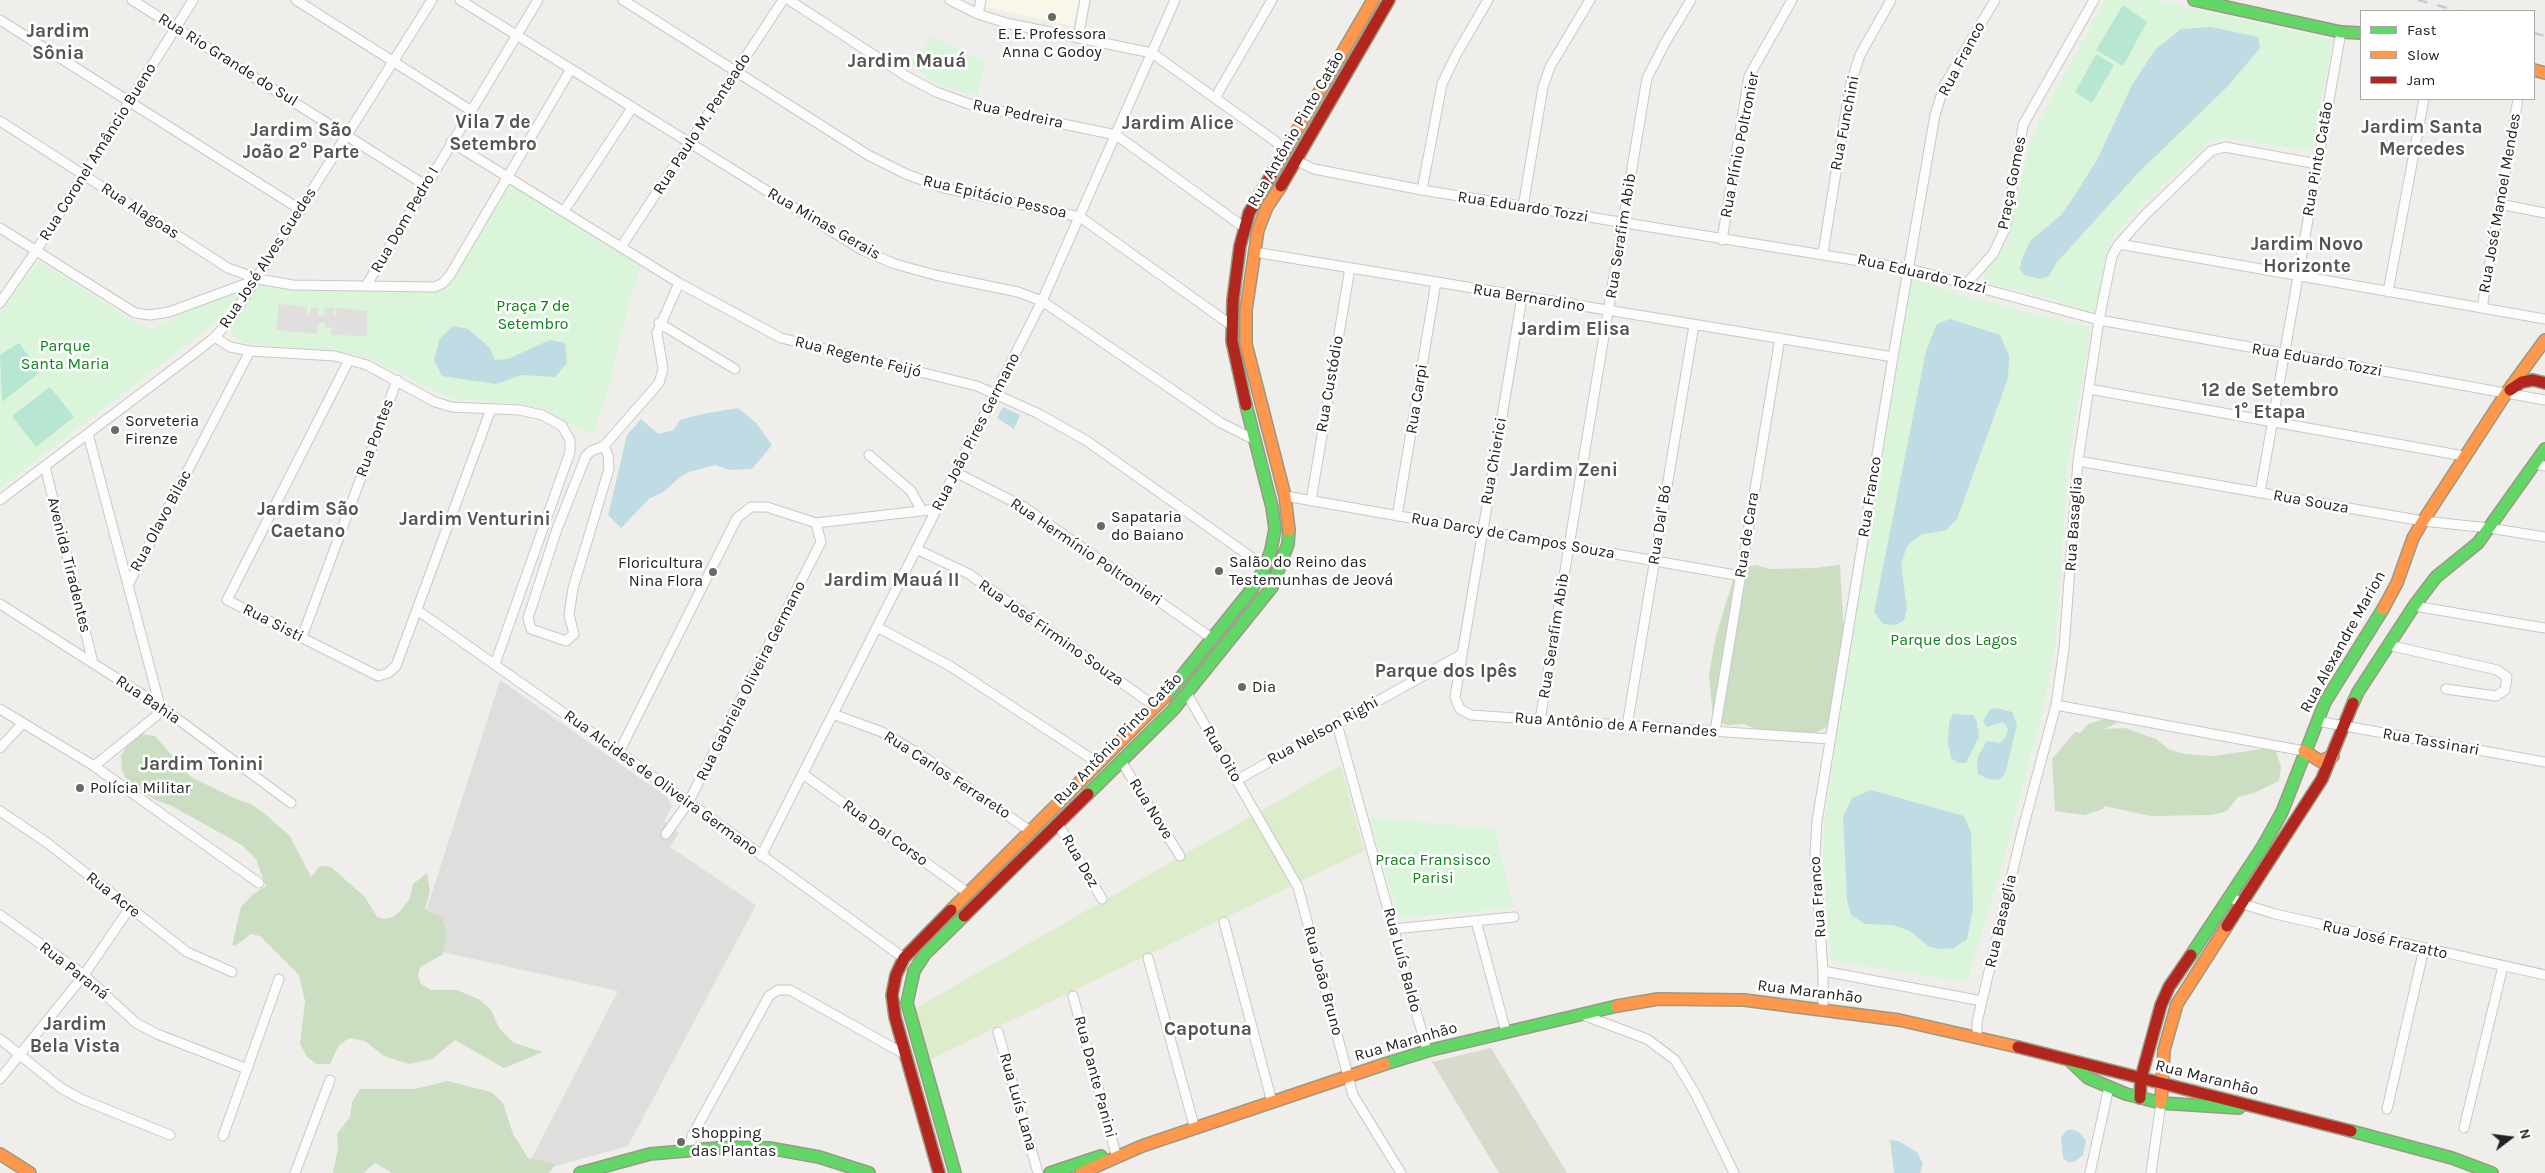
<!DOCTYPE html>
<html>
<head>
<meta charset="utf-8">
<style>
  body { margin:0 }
  #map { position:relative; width:2545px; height:1173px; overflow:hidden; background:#f0eeeb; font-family:Karla,sans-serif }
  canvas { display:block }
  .legend { position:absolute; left:2360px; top:10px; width:175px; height:90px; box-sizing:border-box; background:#fff; border:1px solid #a7a7a7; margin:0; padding:6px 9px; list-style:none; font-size:15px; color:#222 }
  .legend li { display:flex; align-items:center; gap:10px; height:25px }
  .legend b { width:25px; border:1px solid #a7a7a7 }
  .north { position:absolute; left:2485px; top:1113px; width:50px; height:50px; -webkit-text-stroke:4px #fff; paint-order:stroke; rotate:75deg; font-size:14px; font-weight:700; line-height:20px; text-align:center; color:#222 }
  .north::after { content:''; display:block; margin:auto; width:18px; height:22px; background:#222; clip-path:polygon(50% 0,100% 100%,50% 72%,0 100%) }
</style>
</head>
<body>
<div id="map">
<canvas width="2545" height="1173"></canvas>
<ul class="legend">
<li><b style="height:6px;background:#63d668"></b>Fast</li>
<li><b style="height:6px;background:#ff974d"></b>Slow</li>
<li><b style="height:6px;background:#b3261e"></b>Jam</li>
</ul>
<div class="north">N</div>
</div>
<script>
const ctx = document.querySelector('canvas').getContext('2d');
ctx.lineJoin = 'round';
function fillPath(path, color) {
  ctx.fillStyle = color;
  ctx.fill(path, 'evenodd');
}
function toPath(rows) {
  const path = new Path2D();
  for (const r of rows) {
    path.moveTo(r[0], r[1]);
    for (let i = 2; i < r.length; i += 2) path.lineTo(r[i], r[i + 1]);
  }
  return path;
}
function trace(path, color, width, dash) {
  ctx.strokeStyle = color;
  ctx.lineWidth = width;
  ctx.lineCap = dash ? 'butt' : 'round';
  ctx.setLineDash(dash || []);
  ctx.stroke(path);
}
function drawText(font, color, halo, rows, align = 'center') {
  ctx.font = font + ' Karla,sans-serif';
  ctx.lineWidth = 5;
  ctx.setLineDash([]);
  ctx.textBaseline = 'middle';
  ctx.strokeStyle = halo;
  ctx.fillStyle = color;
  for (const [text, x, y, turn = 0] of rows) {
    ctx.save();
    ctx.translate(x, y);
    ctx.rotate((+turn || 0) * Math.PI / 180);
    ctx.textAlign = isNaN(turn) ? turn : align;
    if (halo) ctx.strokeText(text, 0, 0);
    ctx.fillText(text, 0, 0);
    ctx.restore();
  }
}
const residential = toPath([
  [500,680,667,797,672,806,664,821,679,833,670,847,756,905,628,1146,530,1173,524,1173,618,991,415,946]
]);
const education = toPath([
  [986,0,1079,0,1073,26,985,7]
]);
const construction = toPath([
  [1491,1048,1567,1173,1568,1173,1499,1173,1432,1062]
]);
const grass = toPath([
  [1341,765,1364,851,931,1059,914,1009]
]);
const forest = toPath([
  [1756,565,1770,569,1814,568,1840,565,1846,672,1840,685,1830,725,1817,732,1803,735,1757,730,1744,724,1727,725,1713,719,1709,675,1716,636,1733,580,1742,568],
  [2108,718,2117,723,2104,729,2125,728,2156,739,2170,750,2185,754,2213,756,2262,749,2276,751,2281,767,2279,781,2254,793,2238,797,2227,811,2212,815,2151,816,2104,806,2103,809,2084,815,2055,811,2052,759,2075,732,2080,733,2088,724],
  [141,734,155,736,191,777,236,799,251,804,265,814,290,836,311,877,320,866,331,867,365,897,377,917,384,919,393,917,402,909,410,898,413,884,427,873,430,891,425,909,442,918,447,934,442,955,420,967,418,976,421,984,431,990,457,990,480,1000,491,1010,499,1028,514,1043,543,1052,504,1068,455,1040,432,1059,409,1064,384,1056,365,1041,349,1038,339,1045,330,1064,317,1064,307,1057,300,1044,305,1001,299,975,260,936,251,934,235,946,232,945,241,907,252,895,266,886,256,859,242,845,222,834,170,805,155,800,128,782,122,770,121,756,129,743],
  [447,1081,491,1092,503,1103,513,1134,528,1158,556,1164,549,1173,392,1173,375,1163,364,1173,333,1173,338,1148,337,1134,350,1117,352,1102,360,1089,415,1089]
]);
const park = toPath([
  [2105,0,2155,0,2333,40,2311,151,2225,138,2207,144,2140,207,2115,234,2108,252,2094,313,2048,298,1989,283,1983,277,1986,270,1998,258,2008,239,2030,143,2041,117],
  [932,36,963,53,985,60,977,96,937,84,910,65],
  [511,181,645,263,639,271,619,340,611,381,593,435,543,411,519,404,450,398,373,360,352,353,251,344,238,341,230,331,258,281,444,284],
  [39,261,136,323,152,328,230,290,243,291,214,324,0,488,0,314],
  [1912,277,1964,296,2091,327,2068,463,2055,646,2045,701,2002,866,1967,982,1831,961,1823,858,1825,819,1836,738],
  [1369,817,1495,829,1514,908,1399,918]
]);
const pitch = toPath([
  [2123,5,2147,22,2123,66,2096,50],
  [2096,54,2114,65,2092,103,2075,92],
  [19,343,40,372,2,402,0,355],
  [50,387,74,417,36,447,12,416]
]);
const parking = toPath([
  [279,304,307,307,307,313,310,314,311,307,319,308,318,315,324,316,325,308,335,309,334,314,336,315,337,308,367,311,367,336,331,335,332,327,325,328,325,323,319,322,317,334,276,330]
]);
const water = toPath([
  [2211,27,2258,37,2260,48,2227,87,2138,173,2057,262,2049,276,2040,279,2024,275,2020,269,2021,262,2030,241,2061,215,2075,195,2097,160,2132,85,2155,50,2181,29],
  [1950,319,2000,335,2009,356,2008,378,1957,519,1946,530,1920,535,1907,546,1901,564,1907,609,1904,620,1896,625,1883,624,1874,612,1926,351,1937,324],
  [453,326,468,329,490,348,495,360,508,359,550,340,565,343,567,363,555,377,521,375,496,384,442,376,434,360,440,338],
  [1003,407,1020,415,1014,429,997,418],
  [738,408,756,423,772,445,752,469,730,470,715,465,689,472,680,477,665,491,649,499,621,528,608,515,627,435,641,419,658,434,674,430,680,420,702,414],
  [1997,708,2012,712,2017,725,2005,774,1999,780,1988,779,1978,774,1977,766,1978,756,1987,741,2000,743,2006,737,2008,730,2006,725,2002,722,1987,727,1983,721,1990,709],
  [1953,714,1973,715,1977,722,1979,737,1966,763,1958,763,1951,758,1948,743,1949,723],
  [1871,790,1964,816,1971,832,1973,910,1967,939,1954,948,1940,949,1928,946,1910,931,1893,925,1865,924,1851,915,1847,900,1843,817,1852,798],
  [2072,1129,2080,1133,2086,1141,2083,1155,2074,1162,2068,1162,2063,1158,2061,1138,2066,1131],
  [1890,1140,1898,1141,1917,1152,1923,1164,1920,1173,1894,1173]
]);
const street = toPath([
  [132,0,425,185],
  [296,0,470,110],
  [460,0,862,250,895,264,935,275,1018,292,1042,301,1221,423,1255,440],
  [623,0,868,155,906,174,944,188,1080,217,1231,325],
  [789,0,906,76,936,92,972,105,1116,135,1245,228],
  [950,0,978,14,1006,23,1152,53,1275,141,1284,150],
  [978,14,981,0],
  [0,20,301,210],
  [1078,38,1085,0],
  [1215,98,1272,0],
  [0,121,228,268,258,279,293,285,435,287,443,283,450,275,571,69],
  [451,142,679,283,781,338,977,386,1037,413,1087,441,1265,567],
  [1297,161,1314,169,1422,190,1910,269,2099,320,2545,400],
  [1422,190,1442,84,1456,55,1488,0],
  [2500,204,2545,213],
  [1523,207,1543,87,1550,67,1590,0],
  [564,211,632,108],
  [0,228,135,313,150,315,169,312,256,280],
  [1722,240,1749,76,1792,0],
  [2119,244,2545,319],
  [621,247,783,0],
  [1254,252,1893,357],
  [1823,253,1850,86,1860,55,1891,0],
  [1967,283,1993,254,2005,229,2023,125,2094,0],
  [366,286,538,0],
  [2388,292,2424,99],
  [1522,297,1455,697,1460,709,1471,715,1831,739],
  [0,303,36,251,193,0],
  [2482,308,2518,99],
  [659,323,735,369],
  [215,337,230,347,250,351,335,356,367,365,435,402,452,407,519,410,542,415,562,426,570,440,570,452,495,664],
  [349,360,227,600,378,676,388,673,396,666,491,409],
  [2089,389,2464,456],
  [88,434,160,706,156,716,94,766],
  [604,446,608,455,609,469,573,588,569,615,574,634,566,641,531,629,528,618,557,529,586,456,591,451,604,446,659,383,663,369,657,333,679,283],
  [869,455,911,491,922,511],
  [2078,461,2423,521,2489,528,2545,537],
  [2535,464,2545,466],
  [45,466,93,663],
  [955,472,1024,507,1213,639],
  [2260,493,2341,32],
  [1285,496,1741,576],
  [0,500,196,352,215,337,232,317,432,0],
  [1311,501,1350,268],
  [1397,516,1436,282],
  [916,549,969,574,1156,707],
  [128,585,250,351],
  [0,604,160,706,291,803],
  [2414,606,2545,628],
  [417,610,619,752,904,958],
  [877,627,950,666,1098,763],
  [302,637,397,380],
  [2388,645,2497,670,2507,677,2505,690,2496,696,2446,689],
  [1187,694,1298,887,1353,1095,1401,1173],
  [2056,705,2304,751],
  [0,709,94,766,259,883],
  [833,714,882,732,924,757,1030,831],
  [1540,720,1647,78,1665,43,1691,0],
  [2317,721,2545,762],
  [1337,724,1427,1051],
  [1627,726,1694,325],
  [1715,731,1780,338],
  [0,748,23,723],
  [619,752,737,518,751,507,767,507,816,523,937,509],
  [1121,761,1180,856],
  [803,774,968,893],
  [1237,780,1462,654],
  [0,811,46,842,187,952,232,972],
  [1058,824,1102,899],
  [666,834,688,803,821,542,816,523],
  [761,856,1042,301,1175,0],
  [2229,896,2243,904,2275,914,2545,975],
  [0,915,84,975,136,1023,157,1034,247,1069],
  [1476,921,1506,1032],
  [1224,922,1272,1102],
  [1393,929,1514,917],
  [1148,958,1195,1129],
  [1823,971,1982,1001],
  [1073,996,1117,1158],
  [1823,1009,1823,971,1815,855,1817,821,1893,357,1935,115,1944,86,1995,0],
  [1580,1014,1647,1039,1675,1060,1696,1095,1734,1173],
  [998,1032,1038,1173],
  [1977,1037,1977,1022,1982,1001,2022,832,2056,705,2064,648,2078,461,2099,320,2112,256,2119,244,2144,216,2211,151,2225,147,2317,164],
  [0,1039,61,1088,81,1099,170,1135],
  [0,1079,84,975,129,909],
  [2387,1109,2424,949],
  [2464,1128,2503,966],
  [223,1136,279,979],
  [690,1149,692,1136,769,996,778,990,790,990,906,1055],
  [295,1173,330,1080],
  [2090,1173,2109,1087],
  [2151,1173,2161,1103]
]);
const fast = toPath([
  [2194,0,2341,32,2361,33],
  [1165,697,1252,589,1265,567,1271,550,1275,529,1272,507,1246,405],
  [2353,703,2358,692,2414,606,2436,577,2478,543,2545,449],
  [1088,794,1173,710,1272,587,1288,544,1289,530],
  [2191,955,2263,846,2282,812,2325,702,2383,609],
  [2070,1061,2088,1078,2126,1094,2161,1103,2239,1108],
  [1385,1064,1427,1051,1617,1006],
  [2351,1131,2452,1158,2492,1173],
  [580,1173,650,1154,730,1147,769,1148,819,1157,869,1173],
  [955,1173,907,1003,914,971,925,954,964,916],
  [1050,1173,1101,1156]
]);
const slow = toPath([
  [2534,70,2545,73],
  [1293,137,1373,0],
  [1281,186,1267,207,1258,230,1246,310,1246,344,1285,496,1289,530],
  [2383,609,2397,583,2413,538,2423,521,2507,392,2545,340],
  [2304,751,2320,761,2333,756],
  [951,910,1165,697],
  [1617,1006,1658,999,1744,1000,1899,1020,2018,1047],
  [2161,1103,2164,1050,2177,1004,2227,926],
  [0,1154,30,1173],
  [1081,1173,1142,1146,1385,1064]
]);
const jam = toPath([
  [1281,186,1389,0],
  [2510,390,2522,382,2533,380,2545,383],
  [1246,405,1232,341,1233,300,1240,246,1249,213,1293,137],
  [964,916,1088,794],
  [2227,926,2322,779,2353,703],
  [2018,1047,2351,1131],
  [2140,1098,2141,1078,2161,1005,2169,987,2191,955],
  [939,1173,895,1017,892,995,896,975,904,958,951,910]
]);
const rail = toPath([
  [2418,0,2458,11],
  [2534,33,2545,36]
]);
const markers = [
  [1052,17,5,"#6a6968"],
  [115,430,5,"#6a6968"],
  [1101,526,5,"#6a6968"],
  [1219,571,5,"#6a6968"],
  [713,572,5,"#6a6968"],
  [1242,687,5,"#6a6968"],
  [80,788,5,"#6a6968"],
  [681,1142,5,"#6a6968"]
];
const poiNames = [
  ["E. E. Professora",1052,34,"center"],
  ["Anna C Godoy",1052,52,"center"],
  ["Sorveteria",125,421],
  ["Firenze",125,439],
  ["Sapataria",1111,517],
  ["do Baiano",1111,535],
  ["Salão do Reino das",1229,562],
  ["Testemunhas de Jeová",1229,580],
  ["Floricultura",703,563,"right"],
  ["Nina Flora",703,581,"right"],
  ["Dia",1252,687],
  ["Polícia Militar",90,788],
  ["Shopping",691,1133],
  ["das Plantas",691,1151]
];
const streetNames = [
  ["Rua Franco",1962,59,-62],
  ["Rua Rio Grande do Sul",228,60,32],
  ["Rua Pedreira",1018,114,12],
  ["Rua Funchini",1845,123,-79],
  ["Rua Paulo M. Penteado",702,124,-57],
  ["Rua Antônio Pinto Catão",1296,129,-60],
  ["Rua Plínio Poltronier",1740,145,-79],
  ["Rua Coronel Amâncio Bueno",98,152,-58],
  ["Rua Pinto Catão",2318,159,-80],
  ["Praça Gomes",2012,183,-79],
  ["Rua Epitácio Pessoa",995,197,13],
  ["Rua José Manoel Mendes",2500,203,-80],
  ["Rua Eduardo Tozzi",1523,207,9],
  ["Rua Alagoas",140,211,33],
  ["Rua Dom Pedro I",405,220,-60],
  ["Rua Minas Gerais",824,224,30],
  ["Rua Serafim Abib",1621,236,-81],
  ["Rua José Alves Guedes",268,258,-57],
  ["Rua Eduardo Tozzi",1922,274,13],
  ["Rua Bernardino",1529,298,9],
  ["Rua Regente Feijó",858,357,14],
  ["Rua Eduardo Tozzi",2317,360,10],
  ["Rua Custódio",1330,384,-80],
  ["Rua Carpi",1417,399,-81],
  ["Rua João Pires Germano",976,432,-63],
  ["Rua Pontes",375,438,-70],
  ["Rua Chierici",1494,461,-80],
  ["Rua Franco",1870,497,-81],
  ["Rua Souza",2311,502,10],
  ["Rua Olavo Bilac",161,521,-62],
  ["Rua Basaglia",2074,524,-86],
  ["Rua Dal' Bó",1660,525,-81],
  ["Rua de Cara",1747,535,-81],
  ["Rua Darcy de Campos Souza",1513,536,10],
  ["Rua Hermínio Poltronieri",1086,552,34],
  ["Avenida Tiradentes",69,565,76],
  ["Rua Sisti",273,623,27],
  ["Rua José Firmino Souza",1051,633,35],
  ["Rua Serafim Abib",1554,636,-81],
  ["Rua Alexandre Marion",2343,642,-61],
  ["Rua Gabriela Oliveira Germano",751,681,-63],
  ["Rua Bahia",148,700,34],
  ["Rua Antônio de A Fernandes",1616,725,4],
  ["Rua Nelson Righi",1323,731,-29],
  ["Rua Antônio Pinto Catão",1118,739,-46],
  ["Rua Tassinari",2431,742,10],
  ["Rua Oito",1222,754,60],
  ["Rua Carlos Ferrareto",947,775,33],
  ["Rua Alcides de Oliveira Germano",661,783,36],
  ["Rua Nove",1151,809,58],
  ["Rua Dal Corso",885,833,36],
  ["Rua Dez",1080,861,60],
  ["Rua Acre",113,895,38],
  ["Rua Franco",1818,897,-94],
  ["Rua Basaglia",2001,921,-77],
  ["Rua José Frazatto",2385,940,13],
  ["Rua Luís Baldo",1402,960,75],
  ["Rua Paraná",74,971,38],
  ["Rua João Bruno",1323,981,75],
  ["Rua Maranhão",1810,992,7],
  ["Rua Maranhão",1406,1042,-16],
  ["Rua Dante Panini",1095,1077,75],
  ["Rua Maranhão",2207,1078,14],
  ["Rua Luís Lana",1018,1102,74]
];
const parkNames = [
  ["Praça 7 de",533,306],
  ["Setembro",533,324],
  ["Parque",65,346],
  ["Santa Maria",65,364],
  ["Parque dos Lagos",1954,640],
  ["Praca Fransisco",1433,860],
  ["Parisi",1433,878]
];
const quarterNames = [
  ["Jardim",58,32],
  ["Sônia",58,54],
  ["Jardim Mauá",907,62],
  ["Vila 7 de",493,123],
  ["Setembro",493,145],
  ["Jardim Alice",1178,124],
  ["Jardim Santa",2422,128],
  ["Mercedes",2422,150],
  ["Jardim São",301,131],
  ["João 2° Parte",301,153],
  ["Jardim Novo",2307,245],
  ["Horizonte",2307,267],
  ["Jardim Elisa",1574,330],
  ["12 de Setembro",2270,391],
  ["1° Etapa",2270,413],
  ["Jardim Zeni",1564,471],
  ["Jardim São",308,510],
  ["Caetano",308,532],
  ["Jardim Venturini",475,520],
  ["Jardim Mauá II",892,581],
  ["Parque dos Ipês",1446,672],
  ["Jardim Tonini",202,765],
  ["Jardim",75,1025],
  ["Bela Vista",75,1047],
  ["Capotuna",1208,1030]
];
fillPath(residential, '#dfdedc');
fillPath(education, '#f8f7e8');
fillPath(construction, '#d9d9cd');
fillPath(grass, '#ddeccb');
fillPath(forest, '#cbdec1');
fillPath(park, '#daf5da');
fillPath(pitch, '#b7e6d2');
fillPath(parking, '#e0dfde');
fillPath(water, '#bfdbe3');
trace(street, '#c9c8c7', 11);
trace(fast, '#999a82', 14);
trace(slow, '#999a82', 14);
trace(jam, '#999a82', 14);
trace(street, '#fdfcfc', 9);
trace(fast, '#63d668', 11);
trace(slow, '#ff974d', 11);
trace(jam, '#b3261e', 11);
trace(rail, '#ccc', 2.5, [10, 10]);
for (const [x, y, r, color] of markers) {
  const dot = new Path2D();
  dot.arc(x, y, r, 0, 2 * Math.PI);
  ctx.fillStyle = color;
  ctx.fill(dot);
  trace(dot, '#fff', 2);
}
drawText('16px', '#222', '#fff', poiNames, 'left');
drawText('16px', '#222', '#fff', streetNames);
drawText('16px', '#0c8416', '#fff', parkNames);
drawText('bold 19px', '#555', '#fff', quarterNames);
</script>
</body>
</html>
